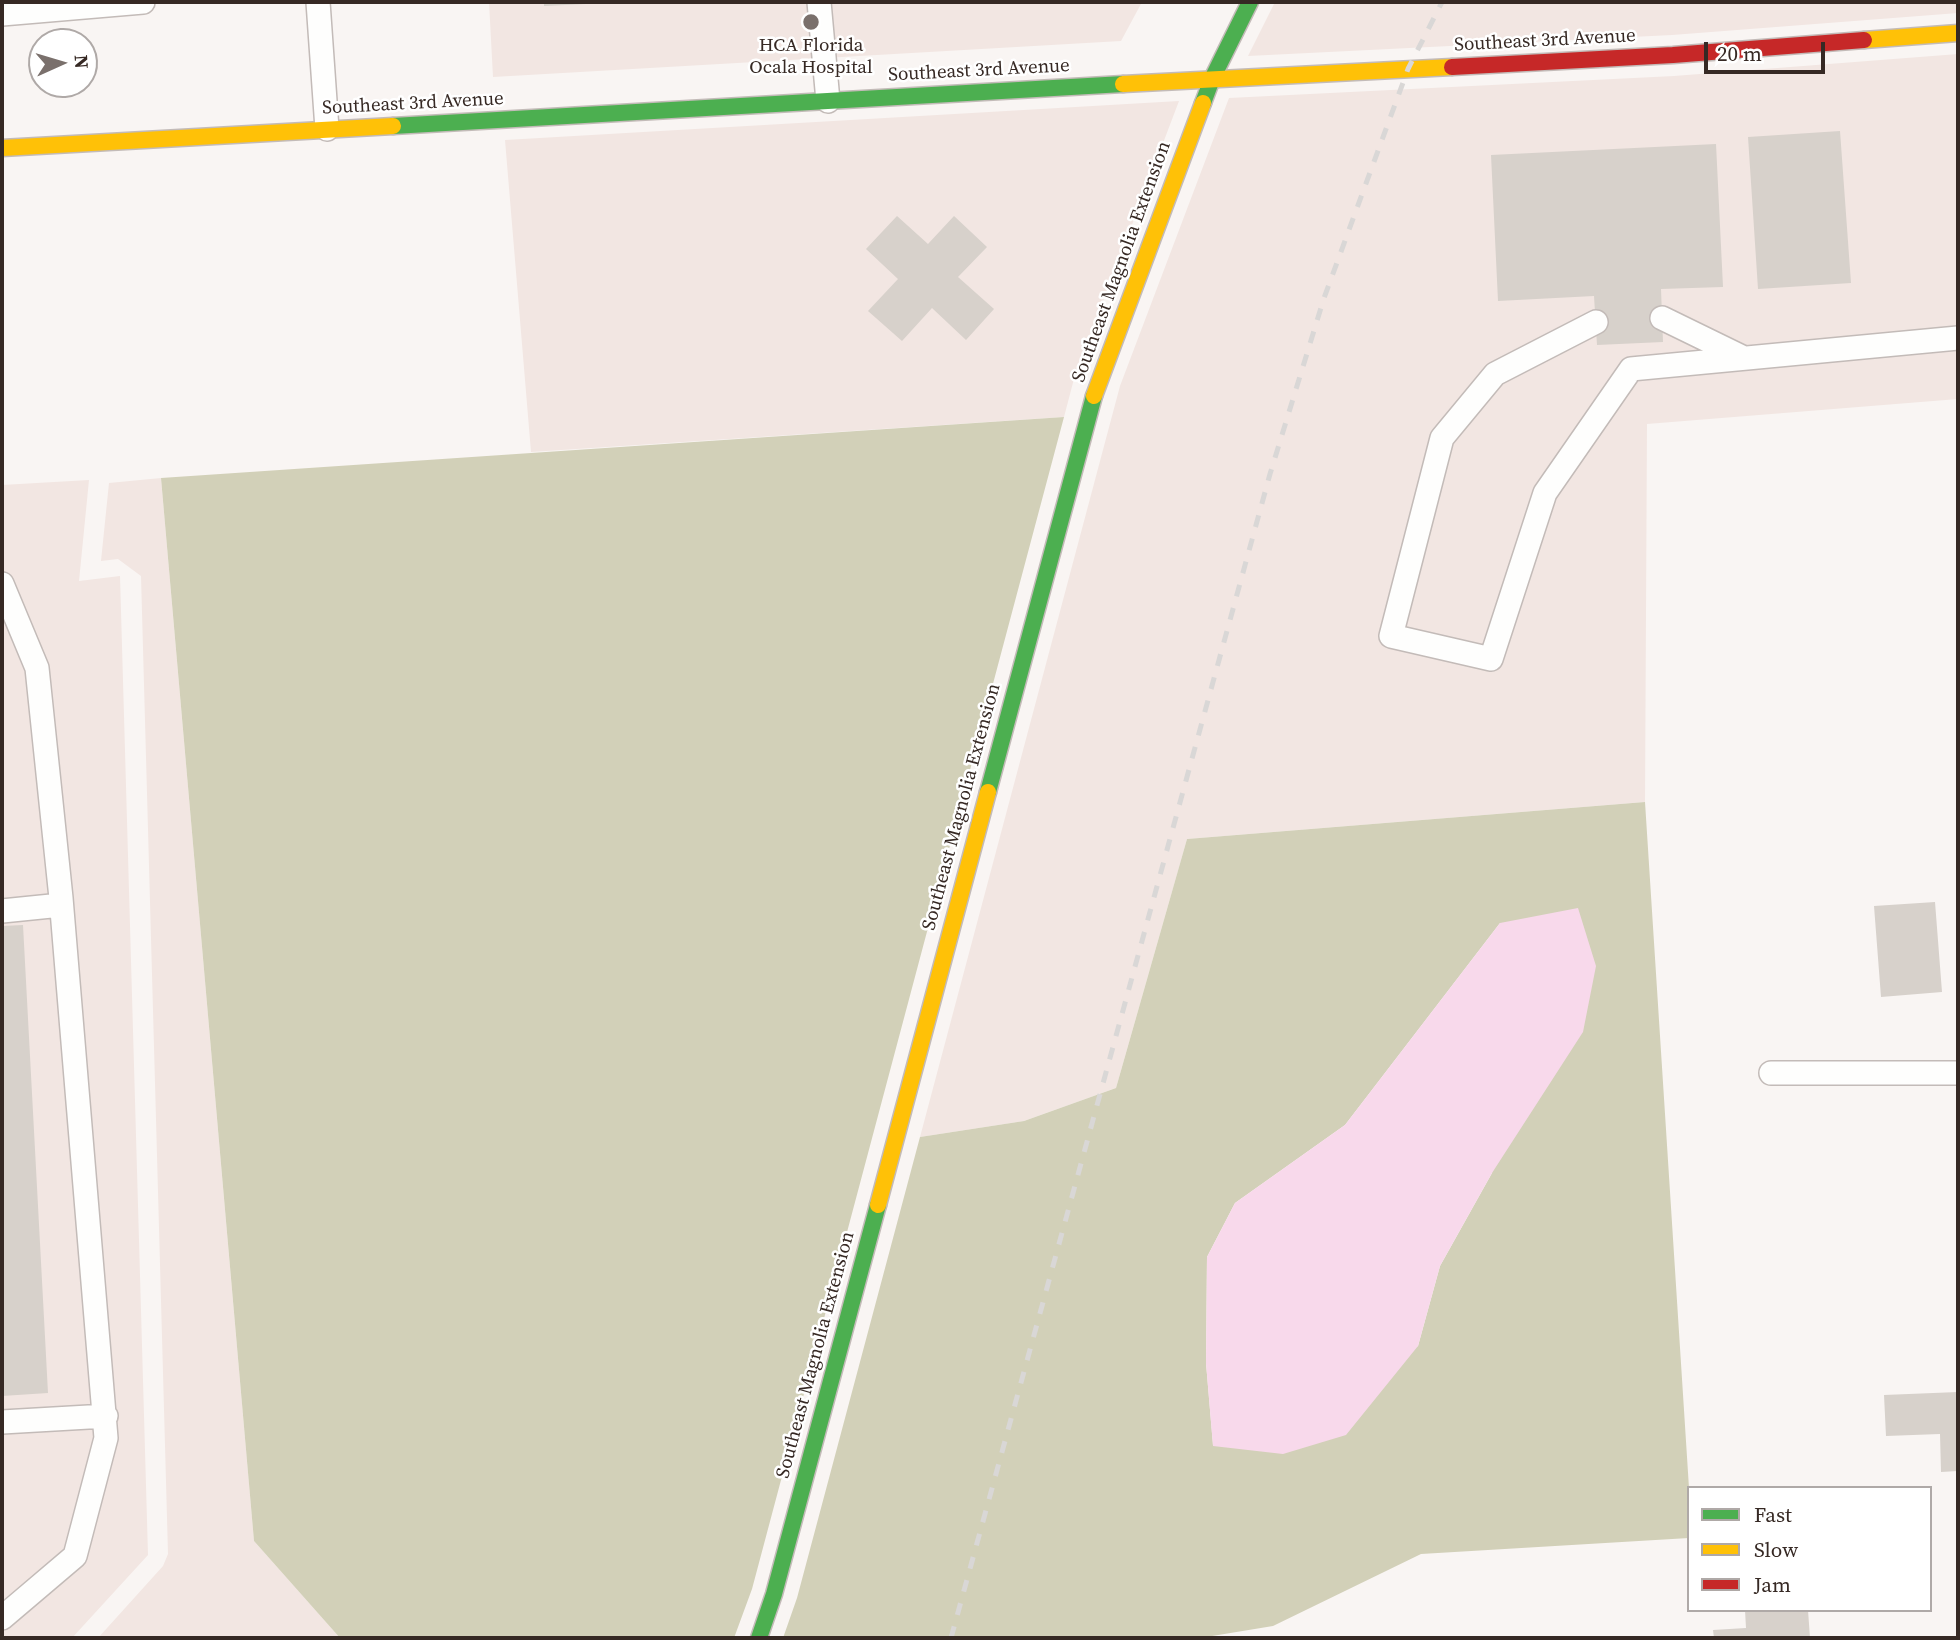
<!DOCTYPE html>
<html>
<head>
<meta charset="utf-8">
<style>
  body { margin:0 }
  #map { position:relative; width:1960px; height:1640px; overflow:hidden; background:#f9f5f3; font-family:"Source Serif 4",serif }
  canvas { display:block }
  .frame { position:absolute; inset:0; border:4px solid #362924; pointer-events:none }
  .legend { position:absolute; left:1687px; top:1486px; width:245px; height:126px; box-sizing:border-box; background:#fff; border:2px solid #afa9a7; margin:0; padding:9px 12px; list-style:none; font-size:21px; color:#362924 }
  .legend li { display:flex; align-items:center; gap:14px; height:35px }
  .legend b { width:35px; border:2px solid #afa9a7 }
  .north { position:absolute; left:28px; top:28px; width:70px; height:70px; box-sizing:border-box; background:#fff; border:2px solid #afa9a7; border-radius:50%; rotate:86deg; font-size:19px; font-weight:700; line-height:28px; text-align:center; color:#362924 }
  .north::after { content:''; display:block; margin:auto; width:24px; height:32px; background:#7a706c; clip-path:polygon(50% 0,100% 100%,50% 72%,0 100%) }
  .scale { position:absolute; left:1704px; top:42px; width:121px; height:32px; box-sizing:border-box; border:4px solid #362924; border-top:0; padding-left:9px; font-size:21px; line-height:24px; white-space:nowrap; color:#362924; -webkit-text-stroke:5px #fff; paint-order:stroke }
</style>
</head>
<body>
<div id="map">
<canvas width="1960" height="1640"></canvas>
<div class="frame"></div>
<ul class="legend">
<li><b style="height:9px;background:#4caf50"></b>Fast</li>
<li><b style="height:9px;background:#ffc107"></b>Slow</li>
<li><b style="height:9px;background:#c62828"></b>Jam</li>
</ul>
<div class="north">N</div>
<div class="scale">20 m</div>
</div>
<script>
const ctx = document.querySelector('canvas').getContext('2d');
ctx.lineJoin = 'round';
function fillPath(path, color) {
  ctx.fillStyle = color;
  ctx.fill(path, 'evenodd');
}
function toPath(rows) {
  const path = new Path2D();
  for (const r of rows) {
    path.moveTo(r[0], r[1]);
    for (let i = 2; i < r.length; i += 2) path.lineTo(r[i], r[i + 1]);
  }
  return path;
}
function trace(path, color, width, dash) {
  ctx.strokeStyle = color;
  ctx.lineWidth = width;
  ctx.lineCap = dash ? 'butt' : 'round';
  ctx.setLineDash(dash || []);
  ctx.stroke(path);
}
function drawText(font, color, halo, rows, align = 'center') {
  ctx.font = font + ' "Source Serif 4",serif';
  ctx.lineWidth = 5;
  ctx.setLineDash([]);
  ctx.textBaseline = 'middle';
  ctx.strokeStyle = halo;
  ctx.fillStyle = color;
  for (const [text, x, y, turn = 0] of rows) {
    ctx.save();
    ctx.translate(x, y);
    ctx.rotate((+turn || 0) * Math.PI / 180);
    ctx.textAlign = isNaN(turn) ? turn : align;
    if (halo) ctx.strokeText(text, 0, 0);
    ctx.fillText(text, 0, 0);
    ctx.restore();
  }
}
const built = toPath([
  [489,2,1142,2,1121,41,493,77],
  [1275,2,1958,2,1958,13,1672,35,1248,56],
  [1958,54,1958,399,1647,424,1645,802,1187,839,1116,1088,1024,1121,920,1137,1120,386,1229,98,1674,76],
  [1179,101,1075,375,1064,417,531,452,505,140],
  [161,478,254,1541,340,1638,98,1638,163,1566,168,1554,141,576,118,559,101,561,109,483],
  [89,480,79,581,120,576,148,1555,72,1638,2,1638,2,485]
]);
const forest = toPath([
  [1064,417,752,1589,734,1638,340,1638,254,1541,161,478],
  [1645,802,1689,1488,1689,1538,1421,1554,1273,1626,1200,1638,783,1638,797,1598,920,1137,1024,1121,1116,1088,1187,839],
  [1500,923,1492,1173,1440,1266,1418,1346,1213,1445,1206,1363,1207,1257,1235,1203,1345,1125]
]);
const water = toPath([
  [1578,908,1596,966,1583,1032,1492,1173,1440,1266,1418,1346,1346,1435,1283,1454,1213,1446,1206,1363,1207,1257,1235,1203,1345,1125,1500,923]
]);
const building = toPath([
  [544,2,586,2,586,4,544,6],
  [1840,131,1851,283,1758,289,1748,137],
  [1716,144,1723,287,1661,289,1663,342,1597,345,1594,296,1498,301,1491,155],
  [897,216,928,244,954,216,987,247,958,277,994,309,966,340,932,308,902,341,868,311,898,279,866,249],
  [1935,902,1942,992,1881,997,1874,906],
  [23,925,48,1393,2,1396,2,926],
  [1958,1392,1958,1471,1941,1472,1940,1434,1886,1436,1884,1395],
  [1745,1610,1808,1610,1810,1638,1714,1638,1713,1630,1746,1628]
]);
const lane = toPath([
  [318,2,327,129],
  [819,2,828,101],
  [2,14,143,2],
  [1662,318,1744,358],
  [1596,322,1495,374,1442,438,1391,636,1491,659,1545,493,1631,369,1958,338],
  [2,584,37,668,61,898,106,1438,75,1556,2,1618],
  [2,911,61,905],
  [1771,1073,1958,1073],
  [2,1422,106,1416]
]);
const fast = toPath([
  [1203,103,1212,79,1250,2],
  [393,126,1123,84],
  [988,792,1094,396],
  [759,1638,774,1594,878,1205]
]);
const slow = toPath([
  [1864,40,1958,33],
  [1123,84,1452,67],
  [2,148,393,126],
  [1094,396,1203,103],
  [878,1205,988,792]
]);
const jam = toPath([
  [1452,67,1673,55,1864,40]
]);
const rail = toPath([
  [951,1638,1270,474,1324,298,1408,69,1442,2]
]);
const markers = [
  [811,22,9,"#7a706c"]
];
const streetNames = [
  ["Southeast 3rd Avenue",1545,41,-3],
  ["Southeast 3rd Avenue",979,71,-3],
  ["Southeast 3rd Avenue",413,104,-3],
  ["Southeast Magnolia Extension",1122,262,-70],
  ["Southeast Magnolia Extension",962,807,-75],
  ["Southeast Magnolia Extension",816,1355,-75]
];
const poiNames = [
  ["HCA Florida",811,46],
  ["Ocala Hospital",811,68]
];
fillPath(built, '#f2e6e2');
fillPath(forest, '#d2d0b8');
fillPath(water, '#f8d9eb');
fillPath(building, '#d7d1cb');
trace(lane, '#c3bbb8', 26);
trace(fast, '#c3bbb8', 19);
trace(slow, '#c3bbb8', 19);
trace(jam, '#c3bbb8', 19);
trace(lane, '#fefefd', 23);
trace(fast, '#4caf50', 16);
trace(slow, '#ffc107', 16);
trace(jam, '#c62828', 16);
trace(rail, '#d9d7d6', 5, [12, 12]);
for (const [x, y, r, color] of markers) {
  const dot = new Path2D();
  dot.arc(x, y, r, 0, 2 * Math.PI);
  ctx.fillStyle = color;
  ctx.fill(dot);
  trace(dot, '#fff', 2.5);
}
drawText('19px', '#362924', '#fff', streetNames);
drawText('19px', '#362924', '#fff', poiNames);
</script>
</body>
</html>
